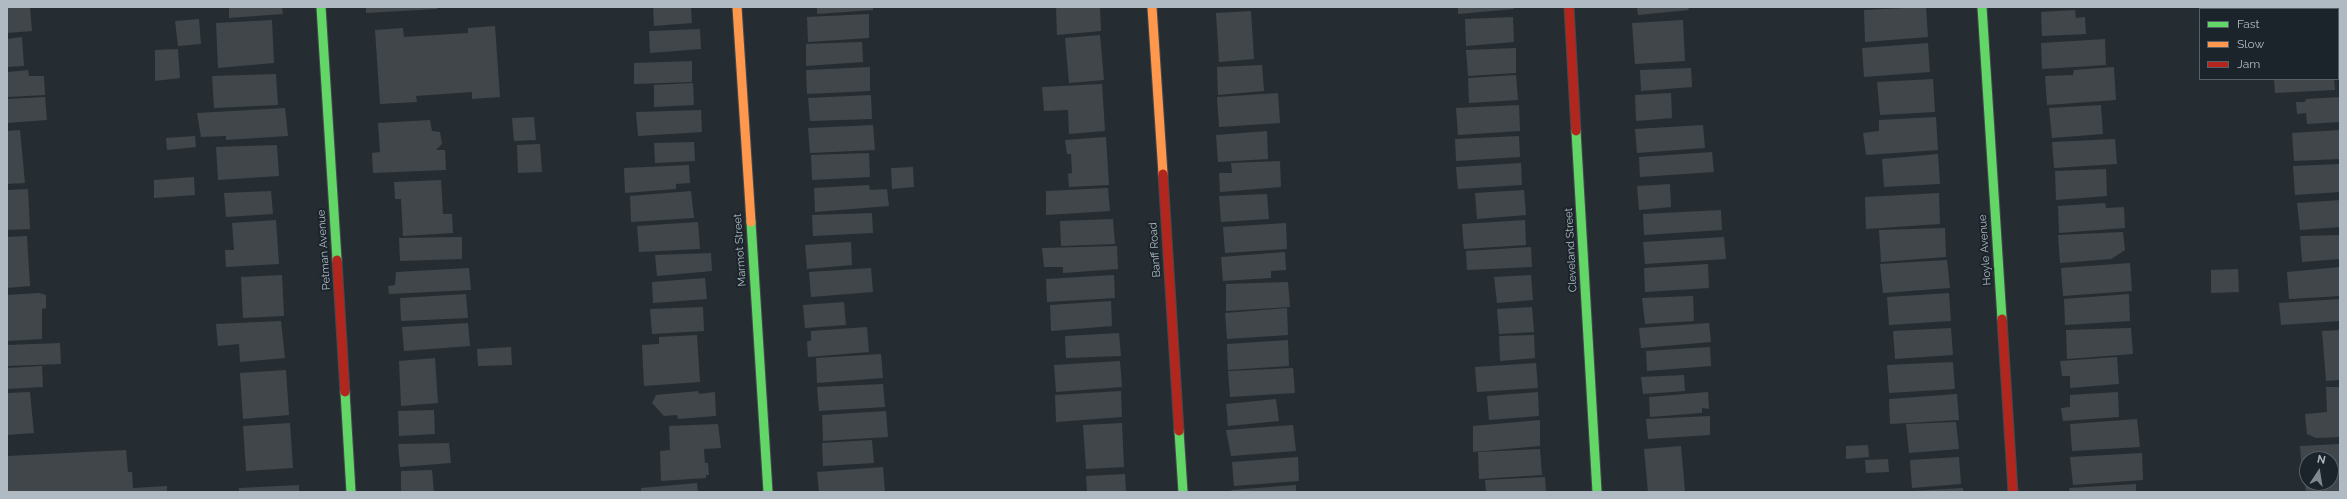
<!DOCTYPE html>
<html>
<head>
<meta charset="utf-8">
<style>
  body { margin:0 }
  #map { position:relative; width:2347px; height:499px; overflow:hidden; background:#262d32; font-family:Raleway,sans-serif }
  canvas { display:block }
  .frame { position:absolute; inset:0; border:8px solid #b0bac3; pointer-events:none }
  .legend { position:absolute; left:2199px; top:8px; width:140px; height:72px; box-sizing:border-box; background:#1b242b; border:1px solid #576068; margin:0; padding:5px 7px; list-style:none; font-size:12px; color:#b0bac3 }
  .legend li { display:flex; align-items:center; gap:8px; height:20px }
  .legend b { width:20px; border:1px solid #576068 }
  .north { position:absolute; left:2299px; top:451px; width:40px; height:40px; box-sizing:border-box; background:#1b242b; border:1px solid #576068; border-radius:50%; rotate:12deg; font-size:11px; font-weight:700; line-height:16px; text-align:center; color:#b0bac3 }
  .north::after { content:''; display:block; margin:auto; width:14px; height:18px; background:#808990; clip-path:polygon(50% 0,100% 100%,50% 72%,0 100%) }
</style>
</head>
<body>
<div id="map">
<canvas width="2347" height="499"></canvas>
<div class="frame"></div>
<ul class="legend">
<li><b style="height:5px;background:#63d668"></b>Fast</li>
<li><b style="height:5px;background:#ff974d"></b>Slow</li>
<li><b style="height:5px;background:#b3261e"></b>Jam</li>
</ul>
<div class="north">N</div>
</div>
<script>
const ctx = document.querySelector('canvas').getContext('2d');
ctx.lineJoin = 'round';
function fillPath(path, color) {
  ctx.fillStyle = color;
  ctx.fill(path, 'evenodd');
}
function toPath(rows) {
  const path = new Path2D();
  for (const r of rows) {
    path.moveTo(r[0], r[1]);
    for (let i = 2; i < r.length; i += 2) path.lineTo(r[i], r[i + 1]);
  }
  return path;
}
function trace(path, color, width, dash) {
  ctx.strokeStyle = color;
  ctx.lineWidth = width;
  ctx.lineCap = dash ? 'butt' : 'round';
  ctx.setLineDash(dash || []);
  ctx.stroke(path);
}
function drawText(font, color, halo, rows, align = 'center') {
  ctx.font = font + ' Raleway,sans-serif';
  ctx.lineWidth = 4;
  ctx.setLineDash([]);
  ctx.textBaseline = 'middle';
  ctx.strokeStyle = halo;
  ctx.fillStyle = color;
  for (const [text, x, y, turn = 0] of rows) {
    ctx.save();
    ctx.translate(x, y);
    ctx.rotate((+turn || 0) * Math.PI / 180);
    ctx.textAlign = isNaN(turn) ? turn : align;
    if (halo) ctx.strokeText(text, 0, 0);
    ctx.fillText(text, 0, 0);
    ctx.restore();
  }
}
const building = toPath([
  [7,7,30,7,32,31,7,33],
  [229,7,282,7,283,14,229,18],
  [366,7,437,7,437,9,366,13],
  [653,7,691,7,692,23,654,26],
  [817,7,873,7,873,10,817,14],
  [1056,7,1100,7,1101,31,1057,35],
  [1458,7,1513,7,1514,9,1458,14],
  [1637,7,1688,7,1689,10,1638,15],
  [1926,7,1928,37,1865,42,1864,10],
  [2075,10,2076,18,2085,17,2086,34,2042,36,2041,12],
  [1251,11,1254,59,1219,62,1216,13],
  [869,14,869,38,808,42,807,17],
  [1513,17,1514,42,1466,46,1465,19],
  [199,19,201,44,178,46,175,21],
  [272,20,274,63,218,68,216,23],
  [1683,20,1685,61,1635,64,1632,23],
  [495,26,500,97,472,99,472,92,416,96,417,102,380,104,375,30,403,28,404,37,468,33,468,28],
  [700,29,701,49,650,53,649,31],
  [1100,35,1104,80,1069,83,1065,38],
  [22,37,24,66,7,67,7,39],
  [2105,39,2106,65,2042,69,2041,43],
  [862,42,863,62,806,66,806,44],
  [1928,43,1930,72,1864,77,1862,48],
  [1516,48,1516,73,1468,76,1466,50],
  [178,49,180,78,155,81,155,50],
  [692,61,692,82,634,84,634,63],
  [1262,65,1264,91,1218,95,1217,67],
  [870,67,870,91,807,94,806,70],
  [2114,67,2116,100,2047,105,2045,76,2073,75,2074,70],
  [1691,68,1692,87,1641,91,1640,70],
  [28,70,29,76,44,76,45,95,7,97,7,72],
  [276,74,278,105,214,108,212,76],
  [1516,75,1518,100,1469,103,1468,78],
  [1933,79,1935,112,1880,115,1877,82],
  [2274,79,2334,79,2335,90,2275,93],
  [693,83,694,105,654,107,654,85],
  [1102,84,1105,131,1069,134,1068,110,1044,111,1042,87],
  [1278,93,1280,123,1219,127,1217,97],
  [1671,93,1672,118,1636,121,1635,95],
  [871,95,872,119,810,121,808,98],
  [45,97,47,120,7,123,7,99],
  [2340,97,2340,122,2307,124,2306,113,2297,114,2296,102,2305,102,2306,99],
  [1519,105,1520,131,1458,135,1456,108],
  [2101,105,2103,134,2052,138,2049,108],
  [285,108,288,136,226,140,226,136,201,137,197,113],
  [701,110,702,132,638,136,636,112],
  [534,117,536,140,514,141,512,118],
  [1936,117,1938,150,1866,155,1863,133,1879,131,1879,120],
  [430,120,432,131,440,132,442,144,436,150,445,150,446,170,373,173,372,153,380,152,378,123],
  [873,125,875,150,810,153,808,128],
  [1703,125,1705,148,1637,153,1635,129],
  [20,130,25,183,7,184,7,131],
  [2340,130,2340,159,2294,161,2292,133],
  [1267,131,1268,159,1218,162,1216,135],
  [195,136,196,147,167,150,166,138],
  [1519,136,1520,157,1456,161,1455,139],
  [1106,137,1109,185,1069,187,1068,174,1072,173,1071,154,1067,154,1065,140],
  [2115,139,2117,164,2054,168,2052,142],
  [694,142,695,161,655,163,654,143],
  [540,144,542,172,518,173,517,145],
  [277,145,279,176,218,180,216,147],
  [1712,152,1714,172,1640,177,1639,157],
  [869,153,870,177,812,180,811,155],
  [1938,154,1940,184,1884,187,1882,159],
  [1280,161,1281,187,1220,192,1219,173,1232,173,1231,163],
  [1521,163,1522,185,1458,189,1456,167],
  [2340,164,2340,192,2295,195,2293,166],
  [689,165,690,183,676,184,676,189,625,193,624,168],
  [913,167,914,187,892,189,891,168],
  [2106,169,2107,196,2056,200,2055,171],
  [194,177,195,195,154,198,154,180],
  [441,180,443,214,452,214,453,233,403,236,401,199,395,199,394,182],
  [1670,184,1671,207,1639,210,1637,186],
  [869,185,870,190,887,189,889,206,815,212,814,188],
  [1108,188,1110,211,1046,215,1046,191],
  [28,189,30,229,7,230,7,190],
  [1524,190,1526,215,1477,219,1475,193],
  [271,191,273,214,226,217,224,193],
  [691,191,694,218,631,222,630,196],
  [1939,193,1940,224,1866,229,1865,197],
  [1267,194,1269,219,1221,222,1219,196],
  [2340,200,2340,227,2300,230,2297,203],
  [2105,203,2106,208,2124,207,2125,228,2059,233,2058,206],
  [1721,210,1722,230,1644,235,1643,214],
  [872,213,873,233,813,236,812,215],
  [1113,219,1115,244,1061,246,1060,221],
  [276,220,279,264,226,267,225,250,234,250,232,223],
  [1525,220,1526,245,1464,249,1462,224],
  [698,222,700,249,639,252,637,226],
  [1286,223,1287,249,1225,253,1223,227],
  [1945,228,1946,257,1881,262,1879,230],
  [2123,232,2125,250,2111,259,2060,263,2058,235],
  [2340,235,2340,259,2302,262,2300,236],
  [27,236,30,286,7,288,7,237],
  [462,237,462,259,400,261,399,238],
  [1724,237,1726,259,1645,264,1643,242],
  [851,242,852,265,807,269,805,245],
  [1117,246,1118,269,1063,273,1063,267,1044,267,1042,248],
  [1531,247,1532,267,1467,270,1466,251],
  [1285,252,1286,270,1271,271,1271,278,1223,281,1221,257],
  [711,253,712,271,657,276,655,255],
  [1947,260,1950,288,1883,293,1880,264],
  [2130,263,2132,291,2063,296,2061,268],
  [1708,264,1709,288,1645,292,1644,268],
  [2340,267,2340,296,2289,299,2287,272],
  [469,268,471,290,389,294,388,286,395,285,396,272],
  [871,268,873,292,811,297,809,272],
  [2238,269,2239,292,2211,293,2211,270],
  [282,275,284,316,243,318,241,277],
  [1114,275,1115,298,1047,302,1046,279],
  [1531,275,1533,300,1497,303,1494,277],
  [705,278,707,299,653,303,652,282],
  [1288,282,1290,307,1226,311,1226,284],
  [39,293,46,295,46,308,42,309,42,339,7,341,7,295],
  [1949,293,1951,321,1889,325,1887,297],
  [466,294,468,318,401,321,400,298],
  [2129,294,2130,321,2065,325,2064,299],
  [1693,296,1694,321,1645,324,1642,298],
  [2340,299,2340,321,2281,325,2279,303],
  [1111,301,1112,326,1051,331,1050,305],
  [844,302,846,325,805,328,803,305],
  [703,307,704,331,652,334,650,309],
  [1532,307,1534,332,1499,334,1497,309],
  [1287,308,1288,335,1227,339,1225,313],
  [281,321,285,358,240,362,239,344,218,346,216,324],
  [468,323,470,346,404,351,402,327],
  [1709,323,1711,342,1641,348,1639,328],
  [867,327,869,352,808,357,807,341,811,341,811,331],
  [1951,328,1953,355,1895,359,1893,331],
  [2131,328,2133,354,2067,359,2066,330],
  [2340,330,2340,380,2326,381,2322,331],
  [1119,333,1121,356,1066,358,1065,336],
  [697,335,700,382,644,386,642,345,659,344,659,337],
  [1534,335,1535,358,1500,361,1499,336],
  [1288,340,1289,366,1228,370,1227,344],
  [60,343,61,364,7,366,7,345],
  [511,347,512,365,478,366,477,349],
  [1710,347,1711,366,1647,371,1646,351],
  [881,354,883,378,817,383,816,358],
  [2117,357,2119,384,2070,388,2070,376,2062,376,2060,361],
  [435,358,438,403,401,406,399,361],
  [1120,361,1122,387,1056,392,1054,365],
  [1953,362,1955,389,1889,393,1887,365],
  [1536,363,1538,388,1477,392,1475,367],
  [42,366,43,387,7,389,7,368],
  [1293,368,1295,393,1230,397,1228,371],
  [286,370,289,415,243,419,240,373],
  [1684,375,1685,391,1643,394,1641,377],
  [883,384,885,407,819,411,817,387],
  [2326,387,2340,387,2340,437,2316,438,2307,434,2305,414,2327,412],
  [698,391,699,394,715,392,716,416,678,419,677,415,664,416,652,403,656,395],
  [1121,391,1122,417,1056,422,1055,395],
  [30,392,34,433,7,435,7,393],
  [1538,392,1539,416,1489,420,1487,396],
  [1708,392,1709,409,1702,408,1702,413,1650,417,1649,397],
  [2118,392,2119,417,2063,421,2061,408,2070,407,2070,395],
  [1957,394,1959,420,1890,424,1889,399],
  [1276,399,1279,421,1228,426,1226,404],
  [434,410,435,434,399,436,398,411],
  [886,411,888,437,823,441,822,415],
  [1710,416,1710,435,1648,439,1646,419],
  [2137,419,2140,447,2072,451,2070,424],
  [1540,420,1540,446,1473,452,1473,426],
  [1956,422,1959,449,1909,453,1906,424],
  [290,423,293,468,246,471,243,426],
  [1122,423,1124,467,1086,469,1083,425],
  [718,424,721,448,704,449,705,463,708,463,709,475,706,475,706,478,661,481,660,451,670,450,669,426],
  [1293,425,1296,451,1231,456,1226,430],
  [872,440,874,463,823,466,822,443],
  [449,443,451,463,400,467,398,444],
  [2340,444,2340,469,2331,470,2331,459,2307,459,2307,471,2302,472,2300,446],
  [1868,445,1869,457,1846,459,1846,446],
  [1681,446,1685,491,1648,492,1644,449],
  [1540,449,1542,475,1479,479,1478,452],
  [126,450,128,472,132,472,133,488,167,486,167,492,7,492,7,456],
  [2142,453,2143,480,2073,485,2070,457],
  [1298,457,1299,481,1234,486,1232,462],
  [1959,457,1961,484,1912,488,1910,460],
  [1888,459,1889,472,1866,473,1865,460],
  [883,467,885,492,819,492,817,472],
  [432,470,434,492,401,492,401,471],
  [2331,471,2340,471,2340,492,2306,492,2304,473,2307,473,2307,483,2331,483],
  [1125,474,1126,492,1087,492,1086,476],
  [1545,477,1546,492,1486,492,1485,480],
  [697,483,698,492,641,492,641,488],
  [2136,484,2136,492,2070,492,2069,488],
  [299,485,299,492,239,492,239,488],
  [1296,485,1296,492,1232,492,1231,490],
  [1963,488,1963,492,1913,492,1913,491]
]);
const fast = toPath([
  [321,7,337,260],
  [1982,7,2002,319],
  [1576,131,1597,492],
  [751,222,768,492],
  [345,392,351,492],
  [1179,431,1183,492]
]);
const slow = toPath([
  [737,7,751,222],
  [1152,7,1163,174]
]);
const jam = toPath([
  [1569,7,1576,131],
  [1163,174,1179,431],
  [337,260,345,392],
  [2002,319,2013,492]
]);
const streetNames = [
  ["Petman Avenue",324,250,-94],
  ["Marmot Street",740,250,-94],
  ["Banff Road",1155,250,-94],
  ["Cleveland Street",1571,250,-93],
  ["Hoyle Avenue",1985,250,-94]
];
fillPath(building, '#40464a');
trace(fast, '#44494c', 11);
trace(slow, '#44494c', 11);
trace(jam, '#44494c', 11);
trace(fast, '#63d668', 9);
trace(slow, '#ff974d', 9);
trace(jam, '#b3261e', 9);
drawText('11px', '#b0bac3', '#1b242b', streetNames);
</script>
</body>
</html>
